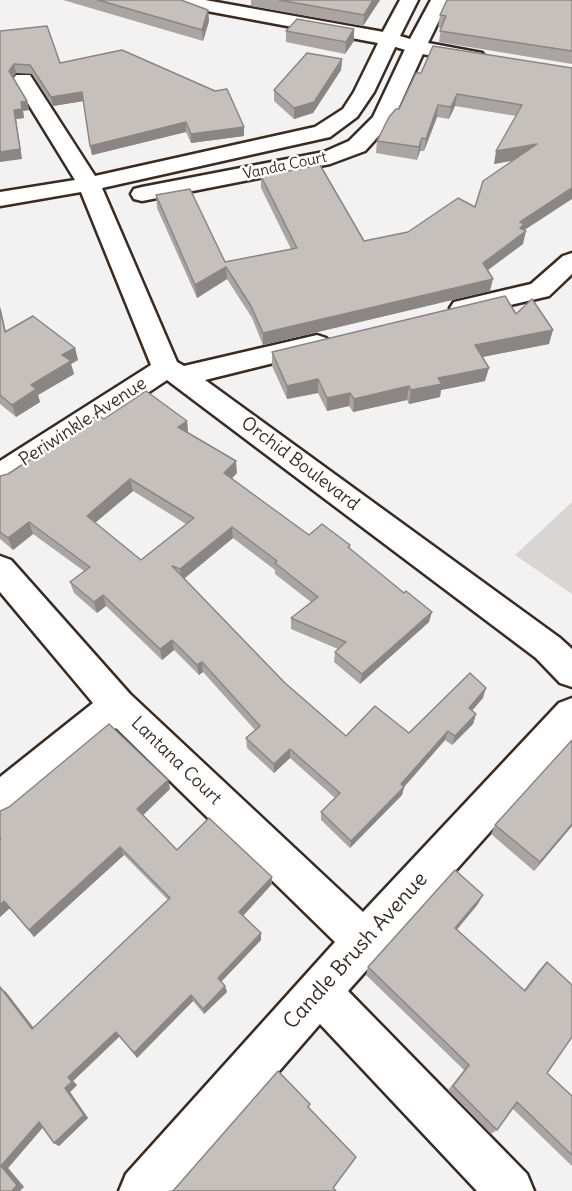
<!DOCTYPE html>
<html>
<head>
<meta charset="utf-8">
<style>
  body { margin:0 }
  canvas { display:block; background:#f3f2f2 }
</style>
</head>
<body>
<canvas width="572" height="1191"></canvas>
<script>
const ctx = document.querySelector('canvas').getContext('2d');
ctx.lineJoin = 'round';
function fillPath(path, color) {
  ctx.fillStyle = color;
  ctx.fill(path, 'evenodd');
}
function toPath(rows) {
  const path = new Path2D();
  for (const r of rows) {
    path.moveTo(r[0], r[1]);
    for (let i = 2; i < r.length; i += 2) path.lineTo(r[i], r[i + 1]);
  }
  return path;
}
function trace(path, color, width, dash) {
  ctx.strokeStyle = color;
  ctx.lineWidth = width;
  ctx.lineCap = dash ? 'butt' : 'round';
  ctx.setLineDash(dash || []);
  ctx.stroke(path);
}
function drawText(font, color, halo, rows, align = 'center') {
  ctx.font = font + ' Delius,sans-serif';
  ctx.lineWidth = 5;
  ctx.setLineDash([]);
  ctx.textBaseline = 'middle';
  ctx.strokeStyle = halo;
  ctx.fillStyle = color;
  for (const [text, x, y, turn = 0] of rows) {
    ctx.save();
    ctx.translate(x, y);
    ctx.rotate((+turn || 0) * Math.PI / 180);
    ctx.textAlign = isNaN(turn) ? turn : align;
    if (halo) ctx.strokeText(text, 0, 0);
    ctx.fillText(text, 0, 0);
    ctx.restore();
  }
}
const green = toPath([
  [572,502,572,594,515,555]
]);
const street = toPath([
  [166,0,205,0,389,33,396,35,399,39,374,92,357,117,330,137,102,188,177,362,184,366,317,335,326,338,330,344,326,350,205,380,560,638,572,649,572,687,560,683,536,658,167,380,11,484,0,487,0,461,151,365,81,192,0,206,0,192,75,180,13,79,16,75,30,75,95,176,315,127,343,109,354,92,378,43,175,5,169,4,166,0],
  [416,41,423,43,426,47,393,120,365,151,330,164,142,201,134,199,131,194,134,189,142,187,324,152,349,141,373,117,406,47,409,43,416,41],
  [572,253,572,274,549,296,463,316,454,314,450,308,454,302,531,284,563,256,572,253],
  [0,556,11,560,130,694,363,912,559,703,572,698,572,740,348,991,527,1174,534,1191,477,1191,320,1024,175,1191,119,1191,126,1174,335,942,116,728,13,814,0,819,0,777,93,703,0,592,0,556]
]);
const secondary = toPath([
  [400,0,418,0,400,36,410,39,431,0,449,0,428,43,482,53,485,57,482,61,475,63,416,53,382,43,379,39,400,0]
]);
const wall = toPath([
  [63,0,181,0,208,10,209,21,203,41],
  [251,0,380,0,363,26,251,6],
  [572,0,572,64,439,42,441,28,438,27,440,15],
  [354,29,354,41,345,54,286,42,286,31],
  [0,31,60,63,244,136,191,143,186,132,92,155,83,101,53,106,32,74,16,73,13,77,27,101,29,110,23,111,24,118,16,119,22,159],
  [342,59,341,70,313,113,294,119,274,101,274,90],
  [572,68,524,230,523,244,487,270,490,291,263,345,252,318,227,279,197,298,157,208,156,195,225,262,291,249,261,188,261,176,364,241,408,232,475,207,513,160,494,164,516,116,455,106,449,119,437,117,424,151,420,151,417,160,376,153,377,141,399,109,421,73],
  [0,306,6,331,75,348,78,360,71,364,74,374,38,395,40,402,16,417,0,404],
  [516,314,549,344,482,357,485,381,441,390,440,397,409,404,407,400,353,412,349,406,327,411,318,393,287,399,272,366,272,352],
  [104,419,187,421,188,433,237,473,232,478,309,535,350,545,350,549,429,622,360,684,334,662,335,652,338,649,291,629,291,618,311,602,275,574,275,570,233,538,184,579,285,683,346,736,409,733,483,698,472,711,476,714,473,724,452,745,445,740,404,787,402,795,350,848,321,820,321,812,335,798,290,758,274,773,247,748,246,738,255,730,203,672,199,675,174,650,162,660,106,606,97,613,74,593,70,582,84,571,33,534,13,550,0,539,0,476,8,474],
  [133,491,186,524,141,560,95,523],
  [168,780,170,789,143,815,177,850,272,877,272,884,243,916,261,940,221,982,225,986,227,992,204,1014,193,1001,137,1058,120,1036,73,1081,77,1085,70,1092,88,1118,59,1146,54,1143,43,1127,8,1168,24,1187,0,1191,6,992,34,1028,168,900,124,855,34,937,10,908,0,917,0,811],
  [495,825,572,826,534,871,491,834],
  [478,904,457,930,524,990,539,970,547,962,547,1073,572,1096,572,1166,513,1109,497,1130,491,1134,448,1090,464,1070,366,975,368,967]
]);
const shadedWall = toPath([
  [373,0,380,0,363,26,364,15],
  [208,10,209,21,203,41,202,30],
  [354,29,354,41,345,54,346,42],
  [342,59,341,70,313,113,294,119,294,108],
  [14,64,16,73,11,80,9,71],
  [82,92,84,101,53,106,51,97],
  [457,94,455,106,449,119,451,107],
  [27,101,29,110,23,111,24,118,16,119,22,159,0,162,0,152,14,110,21,102],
  [438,105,437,117,424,151,426,139],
  [186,122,186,132,92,155,90,146],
  [244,127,244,136,191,143,191,134],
  [422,138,420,151,417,160,419,147],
  [537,144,534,157,494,164,496,151],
  [572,188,572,199,523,231,526,231,523,244,480,276,483,263,520,222],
  [226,267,227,279,197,298,195,285],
  [493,279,490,291,263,345,263,333],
  [553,330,549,344,472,359,475,345],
  [75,348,78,360,71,364,74,374,38,395,40,402,16,417,12,405,62,355],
  [489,368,485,381,441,390,440,397,409,404,411,390,438,378],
  [318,379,318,393,287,399,287,386],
  [409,386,407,400,353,412,354,399],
  [350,393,349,406,327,411,327,398],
  [187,421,188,433,178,427],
  [236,461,237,473,225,485,224,473],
  [130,479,133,491,90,527,87,516],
  [29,522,33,534,13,550,8,538],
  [232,527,233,538,182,580,180,569],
  [103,595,106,606,97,613,94,602],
  [432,612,429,622,360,684,362,674],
  [172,640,174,650,162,660,160,649],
  [202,662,203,672,199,675,197,665],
  [486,688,483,698,465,718,469,708],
  [476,714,473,724,452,745,455,736],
  [448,731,445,740,404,787,402,795,350,848,351,841],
  [290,749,290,758,274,773,274,764],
  [168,780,170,789,140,818,137,809],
  [572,824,572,826,534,871,540,862],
  [120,847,124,855,34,937,29,930],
  [272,877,272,884,240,919,239,912],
  [483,895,478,904,450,937,455,928],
  [4,901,10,908,0,917,0,905],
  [261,933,261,940,219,984,218,978],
  [225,986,227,992,204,1014,203,1009],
  [0,987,6,992,38,1034,32,1029],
  [191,995,193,1001,137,1058,134,1053],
  [116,1032,120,1036,73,1081,77,1085,70,1092,88,1118,59,1146,54,1143,68,1077],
  [39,1122,45,1125,8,1168,24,1187,20,1191,12,1191,1,1166]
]);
const building = toPath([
  [98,0,181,0,208,10,202,30,98,0],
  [279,0,373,0,364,15,279,0],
  [447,0,572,0,572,51,440,31,446,16,440,15,447,0],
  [297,19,354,29,346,42,286,31,297,19],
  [47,26,60,63,122,50,215,91,227,89,244,127,191,134,186,122,90,146,82,92,51,97,30,65,14,64,9,71,27,101,21,102,22,109,14,110,20,149,0,152,0,31,47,26],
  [433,46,572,68,572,188,520,222,524,224,520,228,526,231,483,263,493,279,263,333,251,306,226,267,195,285,156,195,190,189,225,262,297,248,261,176,320,165,364,241,408,232,458,198,475,207,483,181,537,144,496,151,522,105,457,94,451,107,438,105,426,139,422,138,419,147,377,141,389,117,396,109,399,109,416,73,421,73,433,46],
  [307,53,342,59,314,102,294,108,274,90,307,53],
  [505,296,516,314,532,299,553,330,475,345,489,368,438,378,442,384,411,390,409,386,354,399,350,393,327,398,318,379,287,386,272,352,505,296],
  [0,309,5,332,33,316,75,348,62,355,71,361,31,385,36,389,12,405,0,395,0,309],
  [146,391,187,421,178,427,236,461,224,473,309,535,322,524,350,545,348,547,404,593,406,591,432,612,362,674,335,652,346,642,291,618,318,597,275,563,277,561,232,527,180,569,172,566,285,683,346,736,375,706,409,733,470,673,486,688,469,708,476,714,455,736,448,731,401,784,404,787,351,841,321,812,340,793,290,749,274,764,246,738,260,726,202,662,197,665,172,640,160,649,103,595,94,602,70,582,90,567,29,522,8,538,0,532,0,476,8,474,98,415,104,419,146,391],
  [130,479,194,518,141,560,87,516,130,479],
  [109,724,168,780,137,809,177,850,209,818,272,877,239,912,261,933,218,978,225,986,203,1009,191,995,134,1053,116,1032,68,1077,72,1082,65,1088,84,1115,54,1143,39,1122,1,1166,17,1185,12,1191,0,1191,0,987,32,1029,170,898,120,847,29,930,4,901,0,905,0,839,1,839,0,838,0,811,9,807,109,724],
  [572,740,572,824,540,862,495,825,572,740],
  [455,870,483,895,455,928,525,991,547,962,572,985,572,1037,547,1073,572,1096,572,1155,517,1102,497,1130,453,1086,469,1065,368,967,455,870],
  [278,1071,310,1104,308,1107,356,1157,333,1188,336,1191,170,1191,173,1191,278,1071]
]);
const farStreetnames = [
  ["Vanda Court",285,166,-12]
];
const streetNames = [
  ["Periwinkle Avenue",83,422,-33],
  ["Orchid Boulevard",300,464,37],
  ["Lantana Court",176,761,44]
];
const nearStreetnames = [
  ["Candle Brush Avenue",356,951,-48]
];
fillPath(green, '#d8d5d2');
trace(street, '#3b2a1e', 5);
trace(secondary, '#3b2a1e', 5);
fillPath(street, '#fff');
fillPath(secondary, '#fff');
fillPath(wall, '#aaa5a3');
fillPath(shadedWall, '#8b8684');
fillPath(building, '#c6c0bd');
trace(building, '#8b8684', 1.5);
drawText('15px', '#3b2a1e', '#fff', farStreetnames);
drawText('18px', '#3b2a1e', '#fff', streetNames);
drawText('21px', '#3b2a1e', '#fff', nearStreetnames);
</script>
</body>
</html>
